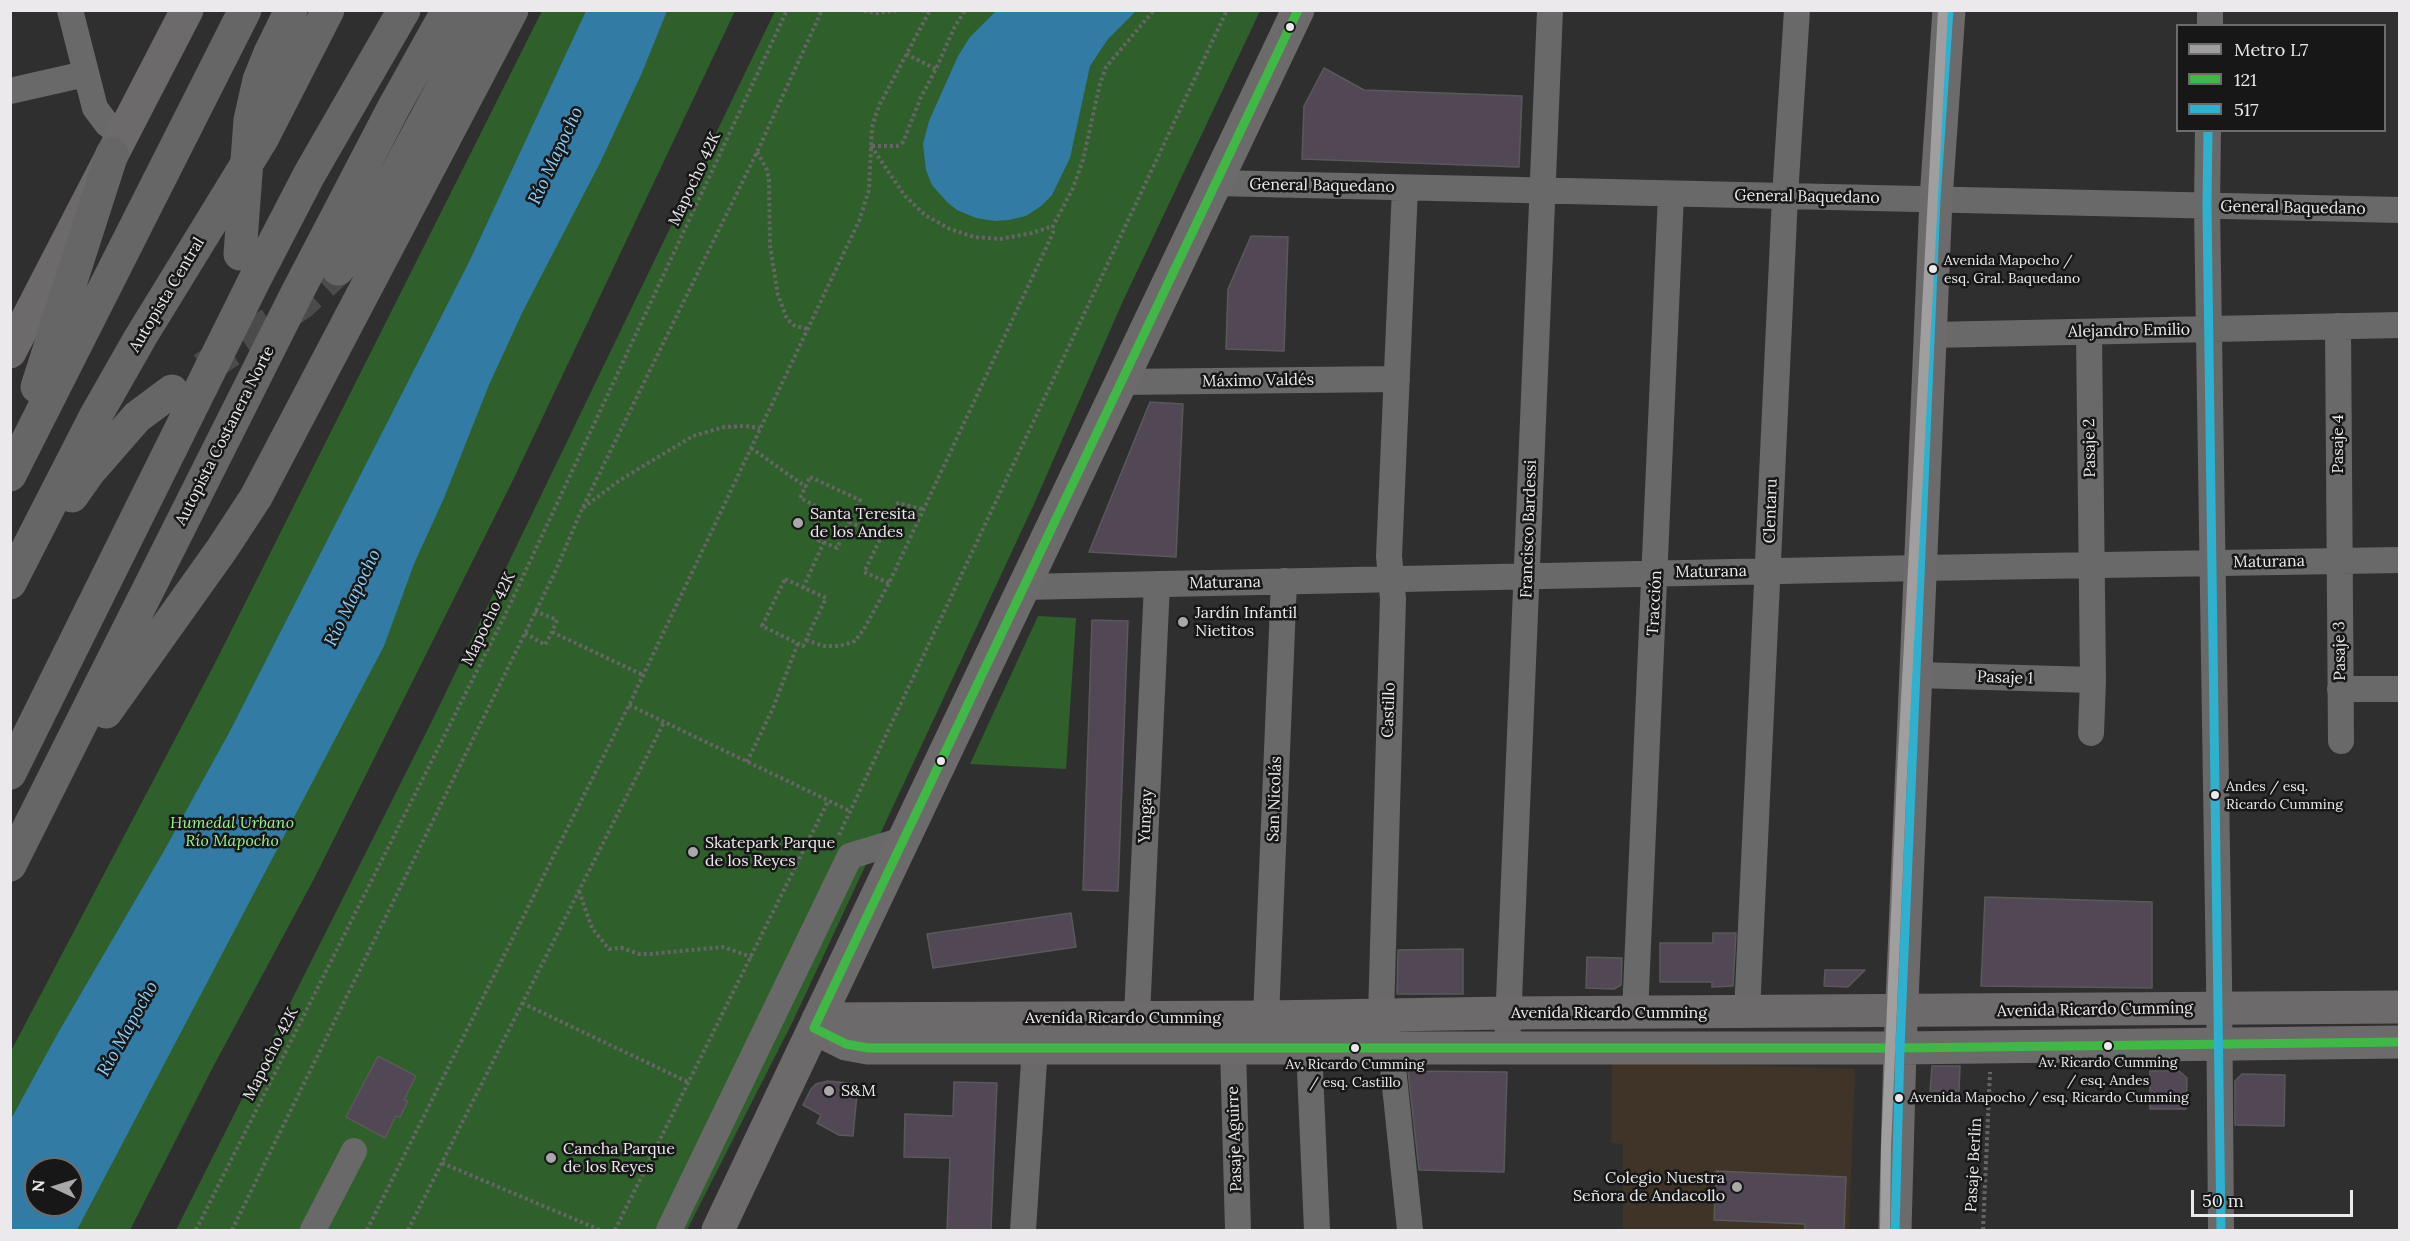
<!DOCTYPE html>
<html>
<head>
<meta charset="utf-8">
<style>
  body { margin:0 }
  #map { position:relative; width:2410px; height:1241px; overflow:hidden; background:#302f30; font-family:Lora,serif }
  canvas { display:block }
  .frame { position:absolute; inset:0; border:12px solid #ebe9ec; pointer-events:none }
  .legend { position:absolute; left:2176px; top:24px; width:210px; height:108px; box-sizing:border-box; background:#181718; border:2px solid #6c6b6d; margin:0; padding:8px 10px; list-style:none; font-size:18px; color:#ebe9ec }
  .legend li { display:flex; align-items:center; gap:12px; height:30px }
  .legend b { width:30px; border:2px solid #6c6b6d }
  .north { position:absolute; left:24px; top:1157px; width:60px; height:60px; box-sizing:border-box; background:#181718; border:2px solid #6c6b6d; border-radius:50%; rotate:274deg; font-size:16px; font-weight:700; line-height:24px; text-align:center; color:#ebe9ec }
  .north::after { content:''; display:block; margin:auto; width:21px; height:27px; background:#aaa8aa; clip-path:polygon(50% 0,100% 100%,50% 72%,0 100%) }
  .scale { position:absolute; left:2191px; top:1190px; width:162px; height:27px; box-sizing:border-box; border:3px solid #ebe9ec; border-top:0; padding-left:8px; font-size:18px; line-height:21px; white-space:nowrap; color:#ebe9ec; -webkit-text-stroke:4px #181718; paint-order:stroke }
</style>
</head>
<body>
<div id="map">
<canvas width="2410" height="1241"></canvas>
<div class="frame"></div>
<ul class="legend">
<li><b style="height:8px;background:#a09e9e"></b>Metro L7</li>
<li><b style="height:8px;background:#40b846"></b>121</li>
<li><b style="height:8px;background:#2db1ce"></b>517</li>
</ul>
<div class="north">N</div>
<div class="scale">50 m</div>
</div>
<script>
const ctx = document.querySelector('canvas').getContext('2d');
ctx.lineJoin = 'round';
function fillPath(path, color) {
  ctx.fillStyle = color;
  ctx.fill(path, 'evenodd');
}
function toPath(rows) {
  const path = new Path2D();
  for (const r of rows) {
    path.moveTo(r[0], r[1]);
    for (let i = 2; i < r.length; i += 2) path.lineTo(r[i], r[i + 1]);
  }
  return path;
}
function trace(path, color, width, dash) {
  ctx.strokeStyle = color;
  ctx.lineWidth = width;
  ctx.lineCap = dash ? 'butt' : 'round';
  ctx.setLineDash(dash || []);
  ctx.stroke(path);
}
function drawText(font, color, halo, rows, align = 'center') {
  ctx.font = font + ' Lora,serif';
  ctx.lineWidth = 5;
  ctx.setLineDash([]);
  ctx.textBaseline = 'middle';
  ctx.strokeStyle = halo;
  ctx.fillStyle = color;
  for (const [text, x, y, turn = 0] of rows) {
    ctx.save();
    ctx.translate(x, y);
    ctx.rotate((+turn || 0) * Math.PI / 180);
    ctx.textAlign = isNaN(turn) ? turn : align;
    if (halo) ctx.strokeText(text, 0, 0);
    ctx.fillText(text, 0, 0);
    ctx.restore();
  }
}
const education = toPath([
  [1612,1061,1855,1069,1849,1230,1623,1230,1623,1144,1611,1143]
]);
const green = toPath([
  [542,11,735,11,512,482,315,877,213,1067,130,1230,11,1230,11,1051,214,665],
  [36,1169,72,1169,72,1205,36,1205],
  [775,11,1260,11,1123,301,1034,504,793,1021,687,1230,176,1230,432,721],
  [1038,616,1076,618,1066,769,970,764]
]);
const water = toPath([
  [586,11,667,11,641,75,600,163,523,311,489,385,444,498,414,564,384,646,77,1230,11,1230,11,1119,58,1033,164,851,230,731,469,262],
  [36,1169,72,1169,72,1205,36,1205],
  [996,11,1136,11,1108,39,1090,66,1070,158,1052,195,1041,206,1026,216,1009,220,995,221,976,218,957,210,947,202,932,185,926,170,923,144,929,121,958,56,970,37]
]);
const building = toPath([
  [1324,68,1364,90,1522,96,1519,167,1302,159,1304,106,1324,68],
  [1251,236,1288,237,1284,351,1226,349,1228,289,1251,236],
  [1150,402,1183,404,1176,557,1089,552,1150,402],
  [1092,620,1128,621,1118,891,1083,890,1092,620],
  [1985,897,2152,902,2152,988,1981,986,1985,897],
  [1071,913,1076,947,933,968,927,934,1071,913],
  [1713,933,1736,933,1733,986,1712,987,1712,982,1660,982,1660,943,1713,943,1713,933],
  [1463,949,1463,994,1397,994,1398,950,1463,949],
  [1587,957,1622,958,1621,985,1614,989,1586,988,1587,957],
  [1825,970,1865,970,1848,987,1824,986,1825,970],
  [378,1056,416,1076,404,1100,408,1101,400,1117,396,1116,385,1138,346,1117,378,1056],
  [1932,1066,1960,1066,1959,1091,1930,1091,1932,1066],
  [1408,1071,1507,1072,1504,1172,1419,1170,1408,1071],
  [2150,1071,2179,1071,2187,1078,2186,1109,2150,1109,2150,1071],
  [2242,1074,2285,1075,2284,1126,2235,1125,2235,1081,2242,1074],
  [828,1081,858,1084,853,1136,839,1135,817,1123,821,1115,803,1105,811,1089,816,1084,828,1081],
  [954,1082,997,1083,991,1230,947,1230,950,1158,904,1157,905,1114,953,1116,954,1082],
  [1716,1171,1846,1177,1844,1230,1805,1230,1805,1224,1714,1220,1716,1171]
]);
const highwayTunnel = toPath([
  [203,369,301,303,338,269]
]);
const path = toPath([
  [858,10,877,13,902,10],
  [910,10,929,11],
  [906,54,936,69],
  [871,146,905,196,925,215,950,229,974,237,1000,239,1032,233,1053,226],
  [872,146,897,146,903,142,921,97,936,69,954,28,965,10],
  [757,152,767,170,769,180,770,246,778,295,787,319,795,326,808,329],
  [751,448,806,487],
  [810,477,860,500,837,548,818,540,814,505,800,498,810,477],
  [583,508,620,480,693,436,724,427,745,426,760,428],
  [849,522,882,536],
  [785,579,826,598,803,646,762,626,785,579],
  [889,583,864,572,898,503,922,509],
  [803,588,824,542],
  [552,632,643,675],
  [525,633,545,645,552,632,557,620,535,611],
  [806,640,824,646,840,646,855,641,864,629,889,583,1053,233,1053,226,1073,188,1083,160,1100,84,1106,67,1154,10],
  [629,705,850,811],
  [747,762,773,708,798,643],
  [839,835,1227,10],
  [579,891,592,928,609,949,622,948,639,954,650,954,723,947,752,957],
  [522,1003,690,1083],
  [442,1163,600,1230],
  [196,1230,505,615,787,10],
  [232,1230,555,572,582,509,757,152,822,10],
  [367,1230,629,705,859,221,869,190,872,128,875,117,880,104,930,10],
  [408,1230,664,722],
  [615,1230,828,801],
  [1983,1230,1990,1072]
]);
const minor = toPath([
  [70,10,95,108,107,124,122,135],
  [2210,26,2210,10],
  [10,91,85,74],
  [2208,130,2207,206,2219,979,2221,1230],
  [1215,183,2400,210],
  [1405,188,1389,556,1393,599,1381,1016,1391,1048,1410,1230],
  [2338,326,2341,741],
  [2089,332,2093,680,2091,733],
  [1931,335,2400,325],
  [1120,382,1397,379],
  [1023,587,1921,568,2400,560],
  [1917,675,2093,680],
  [2340,689,2400,689],
  [1747,1012,1785,196,1797,10],
  [1635,1013,1671,194],
  [1266,1017,1284,581],
  [1136,1037,1157,584],
  [1233,1048,1238,1230],
  [1309,1048,1317,1230],
  [1507,1048,1550,10],
  [313,1230,354,1151],
  [669,1230,850,856,903,840],
  [1023,1230,1036,1031]
]);
const major = toPath([
  [10,352,187,10],
  [818,1019,1266,1017,1508,1013,2400,1007],
  [814,1028,846,1044,868,1048,1900,1048,2400,1042],
  [718,1230,1298,10],
  [1895,1230,1900,1048,1936,199,1949,10]
]);
const highway = toPath([
  [270,53,291,10],
  [338,269,357,245,375,214,484,10],
  [37,387,112,154],
  [10,475,245,10],
  [72,496,89,472,137,417,172,391],
  [10,583,95,417,140,338,262,139,328,10],
  [106,712,222,549,256,497,512,10],
  [10,773,254,281,309,175,404,10],
  [10,865,297,293,395,105,448,10]
]);
const highwayBridge = toPath([
  [240,254,250,120,259,80,270,53]
]);
const bus1 = toPath([
  [1298,10,814,1028,846,1044,868,1048,1900,1048,2400,1042]
]);
const bus2 = toPath([
  [2208,130,2207,206,2221,1230],
  [1895,1230,1900,1048,1936,199,1949,10]
]);
const metro1 = toPath([
  [1885,1230,1886,1148,1902,774,1943,10]
]);
const markers = [
  [1290,27,5,"#ebe9ec"],
  [1933,269,5,"#ebe9ec"],
  [798,523,6,"#aaa8aa"],
  [1183,622,6,"#aaa8aa"],
  [941,761,5,"#ebe9ec"],
  [2215,795,5,"#ebe9ec"],
  [693,852,6,"#aaa8aa"],
  [2108,1046,5,"#ebe9ec"],
  [1355,1048,5,"#ebe9ec"],
  [829,1091,6,"#aaa8aa"],
  [1899,1098,5,"#ebe9ec"],
  [551,1158,6,"#aaa8aa"],
  [1737,1187,6,"#aaa8aa"]
];
const busNames = [
  ["Avenida Mapocho /",1944,261],
  ["esq. Gral. Baquedano",1944,279],
  ["Andes / esq.",2226,787],
  ["Ricardo Cumming",2226,805],
  ["Av. Ricardo Cumming",2108,1063,"center"],
  ["/ esq. Andes",2108,1081,"center"],
  ["Av. Ricardo Cumming",1355,1065,"center"],
  ["/ esq. Castillo",1355,1083,"center"],
  ["Avenida Mapocho / esq. Ricardo Cumming",1910,1098]
];
const streetNames = [
  ["Mapocho 42K",695,179,-65],
  ["General Baquedano",1322,186,1],
  ["General Baquedano",1807,197,1],
  ["General Baquedano",2293,208,1],
  ["Autopista Central",167,295,-59],
  ["Alejandro Emilio",2129,331,-1],
  ["Máximo Valdés",1258,381,-1],
  ["Autopista Costanera Norte",225,436,-63],
  ["Pasaje 4",2338,444,-90],
  ["Pasaje 2",2090,448,-91],
  ["Clentaru",1771,511,-88],
  ["Francisco Bardessi",1529,529,-88],
  ["Maturana",2269,562,-1],
  ["Maturana",1711,572,-1],
  ["Maturana",1225,583,-1],
  ["Tracción",1655,603,-87],
  ["Mapocho 42K",489,619,-64],
  ["Pasaje 3",2340,651,-91],
  ["Pasaje 1",2005,678,2],
  ["Castillo",1389,710,-88],
  ["San Nicolás",1275,799,-88],
  ["Yungay",1146,816,-87],
  ["Avenida Ricardo Cumming",2095,1010,-1],
  ["Avenida Ricardo Cumming",1609,1013],
  ["Avenida Ricardo Cumming",1123,1018],
  ["Mapocho 42K",271,1054,-63],
  ["Pasaje Aguirre",1235,1139,-92],
  ["Pasaje Berlín",1974,1165,-87]
];
const poiNames = [
  ["Santa Teresita",810,514],
  ["de los Andes",810,532],
  ["Jardín Infantil",1195,613],
  ["Nietitos",1195,631],
  ["Skatepark Parque",705,843],
  ["de los Reyes",705,861],
  ["S&M",841,1091],
  ["Cancha Parque",563,1149],
  ["de los Reyes",563,1167],
  ["Colegio Nuestra",1725,1178,"right"],
  ["Señora de Andacollo",1725,1196,"right"]
];
const parkNames = [
  ["Humedal Urbano",232,823],
  ["Río Mapocho",232,841]
];
const waterNames = [
  ["Río Mapocho",556,156,-65],
  ["Río Mapocho",353,598,-64],
  ["Río Mapocho",128,1029,-61]
];
fillPath(education, '#3f3427');
fillPath(green, '#2f5f2a');
fillPath(water, '#317ba4');
fillPath(building, '#524755');
trace(building, '#5a595a', 1.5);
trace(highwayTunnel, '#4c4b4c', 33, [33, 16]);
trace(path, '#666565', 4, [3, 3]);
trace(minor, '#6a6969', 26);
trace(major, '#6c6a6a', 33);
trace(highway, '#676667', 33);
trace(highwayBridge, '#676667', 33);
trace(bus1, '#40b846', 9);
trace(bus2, '#2db1ce', 9);
trace(metro1, '#a09e9e', 10);
for (const [x, y, r, color] of markers) {
  const dot = new Path2D();
  dot.arc(x, y, r, 0, 2 * Math.PI);
  ctx.fillStyle = color;
  ctx.fill(dot);
  trace(dot, '#181718', 2);
}
drawText('14px', '#ebe9ec', '#181718', busNames, 'left');
drawText('16px', '#ebe9ec', '#181718', streetNames);
drawText('16px', '#ebe9ec', '#181718', poiNames, 'left');
drawText('italic 16px', '#9bf590', '#181718', parkNames);
drawText('italic 18px', '#88d1fd', '#181718', waterNames);
</script>
</body>
</html>
